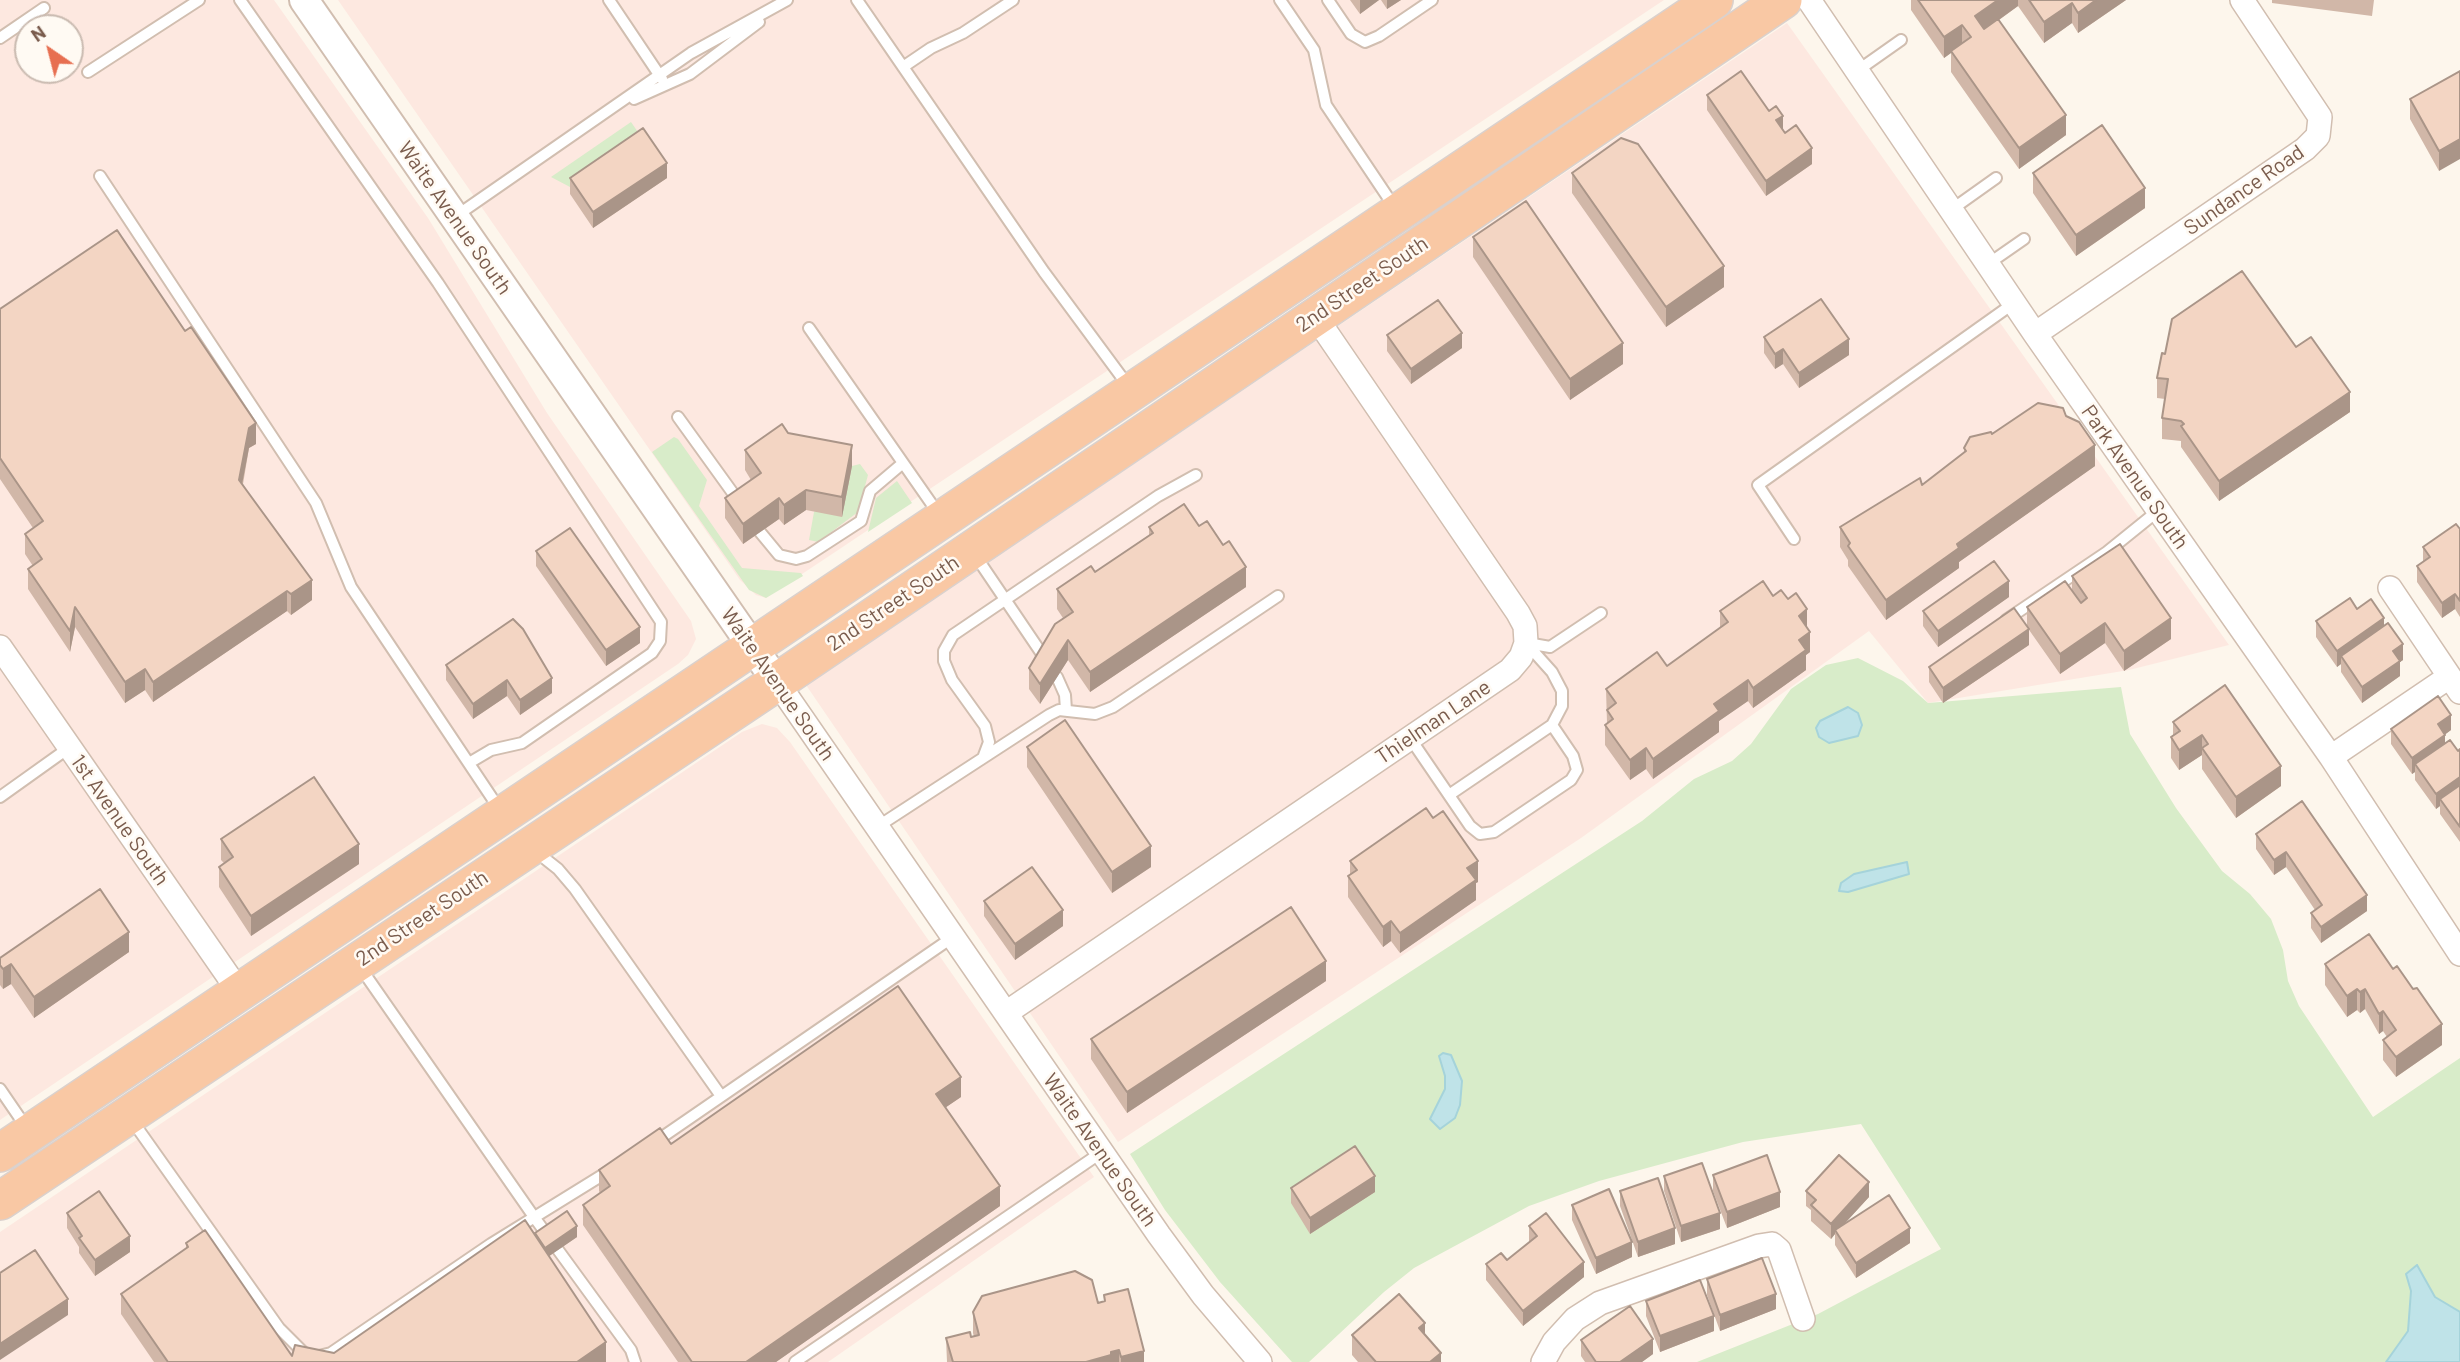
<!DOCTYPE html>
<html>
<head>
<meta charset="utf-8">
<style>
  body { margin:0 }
  #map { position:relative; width:2460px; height:1362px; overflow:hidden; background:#fdf6ec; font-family:Barlow,sans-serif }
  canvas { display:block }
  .north { position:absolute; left:14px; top:14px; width:70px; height:70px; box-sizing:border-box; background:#fffaf3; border:2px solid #cabbb1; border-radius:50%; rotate:325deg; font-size:19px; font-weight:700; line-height:28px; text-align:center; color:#7a5c4d }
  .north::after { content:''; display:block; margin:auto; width:24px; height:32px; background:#e76f51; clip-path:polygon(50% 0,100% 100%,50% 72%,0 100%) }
</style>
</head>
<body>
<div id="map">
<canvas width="2460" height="1362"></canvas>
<div class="north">N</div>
</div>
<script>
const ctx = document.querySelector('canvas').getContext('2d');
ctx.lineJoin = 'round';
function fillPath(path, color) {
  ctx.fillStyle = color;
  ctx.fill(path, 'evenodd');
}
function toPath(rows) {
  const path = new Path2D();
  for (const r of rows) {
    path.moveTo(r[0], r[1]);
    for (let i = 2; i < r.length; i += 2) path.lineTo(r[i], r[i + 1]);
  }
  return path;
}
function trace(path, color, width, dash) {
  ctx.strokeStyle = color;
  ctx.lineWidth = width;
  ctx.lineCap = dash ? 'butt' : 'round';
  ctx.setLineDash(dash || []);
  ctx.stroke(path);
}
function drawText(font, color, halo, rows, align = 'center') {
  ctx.font = font + ' Barlow,sans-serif';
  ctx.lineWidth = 5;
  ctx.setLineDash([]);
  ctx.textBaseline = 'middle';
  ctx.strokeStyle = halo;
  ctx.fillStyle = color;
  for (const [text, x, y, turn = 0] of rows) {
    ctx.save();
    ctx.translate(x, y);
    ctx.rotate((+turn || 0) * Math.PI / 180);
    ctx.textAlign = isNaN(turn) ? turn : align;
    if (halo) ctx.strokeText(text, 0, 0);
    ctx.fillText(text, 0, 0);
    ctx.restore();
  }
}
const commercial = toPath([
  [0,0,274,0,428,218,547,413,691,621,696,639,688,655,678,664,0,1120],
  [28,28,70,28,70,70,28,70],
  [338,0,1664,0,766,598,756,595,740,580],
  [1787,23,2229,645,2129,670,1928,703,1869,631,1581,838,1118,1142,806,685],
  [762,724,777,728,790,742,1094,1177,828,1362,0,1362,0,1232,742,732]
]);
const green = toPath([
  [631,122,642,138,570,187,551,177],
  [674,437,678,439,707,480,699,506,742,568,801,573,803,576,766,598,749,590,652,452],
  [860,464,868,475,858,512,818,542,809,540,814,512,852,466],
  [897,481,912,503,868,532,876,498],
  [1858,658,1903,681,1928,703,2121,687,2130,734,2176,808,2222,871,2250,894,2271,919,2283,950,2288,981,2299,1006,2373,1117,2460,1058,2460,1362,1697,1362,1818,1314,1941,1249,1861,1124,1743,1142,1599,1181,1529,1206,1414,1268,1384,1292,1309,1362,1292,1362,1220,1282,1165,1210,1130,1154,1642,821,1694,779,1732,761,1751,744,1791,689,1826,665]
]);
const water = toPath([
  [1848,707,1858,713,1862,725,1858,736,1829,743,1819,737,1816,728,1820,721,1848,707],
  [1907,862,1909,874,1848,892,1839,891,1841,883,1854,874,1907,862],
  [1443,1053,1451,1055,1462,1081,1460,1105,1455,1118,1440,1129,1430,1119,1445,1089,1445,1076,1439,1056,1443,1053],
  [2417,1265,2435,1297,2460,1312,2460,1362,2386,1362,2408,1331,2411,1291,2406,1274,2417,1265]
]);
const service = toPath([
  [240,0,438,283,661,622,660,641,652,653,522,743,491,750,469,763],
  [609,0,662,79],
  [857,0,1044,272,1129,387],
  [1280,0,1314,50,1326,105,1395,208],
  [1328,0,1351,34,1365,42,1379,36,1432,0],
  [0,38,44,8],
  [903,67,931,48,963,33,1013,0],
  [1857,71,1901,40],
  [88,72,199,0],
  [634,99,690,74,759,22],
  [100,176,316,503,351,587,500,810],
  [1951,210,1996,178],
  [456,216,691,53,787,0],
  [1988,264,2024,239],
  [809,328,940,516],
  [678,417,740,503],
  [760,532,779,555,796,559,807,556,861,521,870,491,903,463],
  [1794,539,1758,485,2014,303],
  [975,555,1046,660],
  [2006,620,2107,552,2159,510],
  [1527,643,1550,647,1601,613],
  [1057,677,1065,695,1066,710],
  [1410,738,1470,826,1480,834,1494,832,1571,780,1577,770,1573,756,1552,725,1562,706,1562,691,1552,672,1526,643],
  [983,758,989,742,985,726,952,680,944,661,944,651,953,635,1158,496,1196,475],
  [1449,795,1552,725],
  [0,797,70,747],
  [877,827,1049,715,1059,710,1095,714,1113,707,1278,596],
  [534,850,558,869,575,889,721,1096],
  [360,967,534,1217,631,1350,635,1362],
  [0,1089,26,1127],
  [131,1119,279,1328,304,1353],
  [655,1142,953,937],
  [319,1356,331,1353,491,1244,609,1171],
  [795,1362,1102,1152]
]);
const minor = toPath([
  [1809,0,2035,334,2331,757,2460,954],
  [2035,334,2305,149,2318,136,2320,117,2242,0],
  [2390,588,2460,692],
  [0,647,240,993],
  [777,682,1159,1235,1203,1295,1260,1362],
  [2331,757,2449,677],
  [1006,1013,1510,670,1521,657,1526,643,1525,626,1518,613,1315,316],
  [1543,1362,1554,1342,1575,1319,1600,1303,1759,1246,1772,1244,1779,1250,1803,1319]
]);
const tertiary = toPath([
  [304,0,777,682]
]);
const trunk = toPath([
  [0,1153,1714,0],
  [0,1201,777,682,1783,0]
]);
const wall = toPath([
  [1350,0,1379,0,1360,14],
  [1381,0,1401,0,1387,9],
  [1911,0,2126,0,2078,33,2072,23,2044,43,2018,6,1999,20,2066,135,2019,169,1951,72,1951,53,1944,58,1911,10],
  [2272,0,2374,0,2372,16,2272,3],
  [2460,71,2439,171,2410,119,2410,99],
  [1707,95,1769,111,1783,130,1812,164,1766,196,1707,110],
  [1572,173,1724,287,1666,327,1572,193],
  [2033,173,2145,208,2076,256,2033,193],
  [570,178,667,178,593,228,570,194],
  [1473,237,1623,364,1570,400,1473,257],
  [0,309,256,444,249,448,243,484,312,600,291,615,287,611,153,702,145,690,125,703,75,627,70,652,28,589,28,569,33,566,25,554,25,534,33,528,0,479],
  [1387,335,1462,348,1411,384,1387,351],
  [1764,337,1849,355,1799,388,1783,364,1775,369,1764,353],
  [2296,347,2350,412,2219,501,2181,447,2181,441,2162,439,2162,418,2165,399,2157,398,2157,378,2165,354],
  [2066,416,2095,466,1959,562,1959,568,1886,620,1848,566,1848,560,1840,547,1840,527,1922,485,1964,453,1964,448,1992,434],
  [788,433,852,466,842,517,806,510,784,525,779,519,743,544,725,518,725,498,751,480,745,470,745,450],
  [1199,526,1246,587,1090,692,1068,660,1040,704,1029,689,1029,668,1063,618,1057,609,1057,589,1095,572,1149,535,1149,527],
  [2460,529,2460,617,2455,609,2442,618,2417,582,2417,566,2423,562,2423,547],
  [536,551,640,643,606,666,536,566],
  [2072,576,2171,639,2124,671,2105,643,2060,674,2027,627,2027,607,2072,591],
  [1773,596,1807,628,1810,652,1806,655,1806,670,1753,708,1748,701,1719,721,1719,732,1653,779,1646,769,1630,780,1605,745,1605,725,1607,723,1606,689,1667,666,1720,628,1720,611],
  [2009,597,1938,647,1923,626,1923,611],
  [2357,609,2384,626,2403,660,2400,662,2400,676,2362,703,2341,672,2341,664,2337,667,2316,637,2316,621],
  [2029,645,1943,703,1929,682,1929,667],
  [446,665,552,693,520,715,507,696,473,719,446,680],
  [2225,685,2281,786,2236,818,2202,769,2202,755,2179,770,2171,758,2171,737,2173,736,2173,722],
  [2391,729,2451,730,2445,734,2445,743,2458,751,2460,749,2460,842,2440,814,2440,806,2436,809,2415,780,2415,772,2412,774,2391,744],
  [1027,747,1151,867,1112,893,1027,767],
  [2302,801,2367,911,2321,943,2311,928,2311,913,2315,910,2286,867,2274,875,2256,849,2256,834],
  [221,839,359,864,251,936,219,887,219,867,224,863,221,860],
  [1350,861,1478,882,1476,883,1476,900,1400,953,1391,941,1383,947,1348,897,1348,876,1350,875],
  [984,901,1063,926,1015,960,984,916],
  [129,952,34,1018,11,984,3,989,0,985,0,958],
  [2325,964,2393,969,2413,989,2442,1045,2396,1077,2383,1060,2383,1040,2387,1037,2383,1031,2379,1034,2365,1009,2360,1013,2357,1010,2347,1017,2325,985],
  [1326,981,1127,1113,1091,1059,1091,1039],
  [961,1097,946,1107,1000,1206,776,1362,678,1362,583,1225,583,1205,600,1193,599,1191,599,1170,671,1144],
  [1713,1175,1780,1207,1727,1228,1713,1191],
  [1664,1176,1720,1229,1681,1242,1664,1191],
  [1291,1188,1375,1192,1310,1234,1291,1203],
  [1620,1191,1675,1244,1638,1257,1620,1206],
  [1806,1191,1869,1197,1844,1224,1910,1243,1856,1278,1835,1245,1835,1234,1831,1239,1811,1221,1811,1210,1806,1206],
  [1572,1205,1632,1257,1596,1274,1572,1220],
  [67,1213,130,1252,95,1276,79,1253,79,1247,67,1228],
  [1529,1226,1584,1277,1523,1326,1486,1280,1486,1264,1507,1260,1529,1242],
  [535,1233,577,1237,549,1256,606,1362,154,1362,121,1314,121,1294,186,1249,186,1243,292,1356,334,1353,535,1236],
  [1707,1279,1776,1309,1720,1331,1707,1295],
  [1104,1295,1144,1362,947,1362,946,1338,974,1337,973,1333,973,1312,1098,1303,1104,1301],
  [1646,1301,1714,1331,1660,1352,1646,1316],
  [1352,1335,1425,1335,1441,1362,1358,1362,1352,1355],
  [1581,1340,1653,1354,1642,1362,1585,1362,1581,1356]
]);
const shadedWall = toPath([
  [1360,0,1379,0,1360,14],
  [1387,0,1401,0,1387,9],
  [1998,0,2018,0,2018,6,1975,37,1975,16],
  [2096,0,2126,0,2078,33,2078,13],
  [2072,3,2072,23,2044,43,2044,22],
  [1962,25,1962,45,1944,58,1944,37],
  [2066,115,2066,135,2019,169,2019,148],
  [1783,116,1783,131,1776,120],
  [2460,139,2460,159,2439,171,2439,151],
  [1812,148,1812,164,1766,196,1766,181],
  [667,163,667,178,593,228,593,212],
  [2145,188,2145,208,2076,256,2076,235],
  [1724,266,1724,287,1666,327,1666,307],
  [1462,333,1462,348,1411,384,1411,369],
  [1849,339,1849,355,1799,388,1799,373],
  [1623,343,1623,364,1570,400,1570,379],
  [1783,349,1783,364,1775,369,1775,354],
  [2350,392,2350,412,2219,501,2219,481],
  [256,423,256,444,249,448,239,500,239,480,249,428],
  [852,445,852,466,842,517,842,497],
  [2095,445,2095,466,1959,562,1959,568,1886,620,1886,600,1957,544],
  [806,490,806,510,784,525,784,505],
  [779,498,779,519,743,544,743,524],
  [1246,567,1246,587,1090,692,1090,672],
  [312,580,312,600,291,615,291,594],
  [2009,581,2009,597,1938,647,1938,631],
  [287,591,287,611,153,702,153,682],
  [2455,594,2455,609,2442,618,2442,603],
  [75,607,75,627,70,652,70,631],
  [1807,609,1807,630,1799,616],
  [2171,618,2171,639,2124,671,2124,651],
  [2384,618,2384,633,2341,656,2341,664,2337,667,2337,651],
  [2105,623,2105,643,2060,674,2060,654],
  [640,627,640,643,606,666,606,650],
  [2029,629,2029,645,1943,703,1943,688],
  [1810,632,1810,652,1806,655,1806,670,1753,708,1753,688,1799,640],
  [1068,640,1068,660,1040,704,1040,684],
  [2403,644,2403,660,2400,662,2400,676,2362,703,2362,687,2393,651],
  [145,669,145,690,125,703,125,682],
  [552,678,552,693,520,715,520,700],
  [507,680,507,696,473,719,473,704],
  [1748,680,1748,701,1719,721,1719,732,1653,779,1653,759,1714,704],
  [2451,715,2451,730,2438,740,2438,724],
  [2202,735,2202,755,2179,770,2179,750],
  [2445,735,2445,750,2415,764,2415,772,2412,774,2412,758],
  [1646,748,1646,769,1630,780,1630,760],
  [2281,766,2281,786,2236,818,2236,797],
  [2460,777,2460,792,2440,799,2440,806,2436,809,2436,794],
  [359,844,359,864,251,936,251,916],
  [1151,846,1151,867,1112,893,1112,872],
  [2286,852,2286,867,2274,875,2274,860],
  [1478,861,1478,882,1476,883,1476,900,1400,953,1400,933,1467,868],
  [2367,895,2367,911,2321,943,2321,927],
  [1063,910,1063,926,1015,960,1015,944],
  [1391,921,1391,941,1383,947,1383,927],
  [129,932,129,952,34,1018,34,997],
  [1326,961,1326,981,1127,1113,1127,1092],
  [11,964,11,984,3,989,3,969],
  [2357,989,2357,1010,2347,1017,2347,996],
  [2365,989,2365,1009,2360,1013,2360,992],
  [2383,1011,2383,1031,2379,1034,2379,1014],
  [2442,1024,2442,1045,2396,1077,2396,1057],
  [961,1077,961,1097,936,1114,936,1094],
  [1375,1176,1375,1192,1310,1234,1310,1218],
  [1869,1182,1869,1197,1837,1232,1835,1230,1835,1234,1831,1239,1831,1224],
  [1000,1186,1000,1206,776,1362,746,1362],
  [1780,1192,1780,1207,1727,1228,1727,1212],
  [1720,1213,1720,1229,1681,1242,1681,1226],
  [577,1226,577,1237,545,1259,545,1248],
  [1675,1228,1675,1244,1638,1257,1638,1242],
  [1910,1228,1910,1243,1856,1278,1856,1263],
  [130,1236,130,1252,95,1276,95,1260],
  [1632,1242,1632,1257,1596,1274,1596,1258],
  [1584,1262,1584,1277,1523,1326,1523,1311],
  [1776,1294,1776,1309,1720,1331,1720,1315],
  [68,1299,68,1315,0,1360,0,1344],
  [1714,1316,1714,1331,1660,1352,1660,1336],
  [1425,1323,1425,1343,1419,1328],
  [1653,1339,1653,1354,1642,1362,1620,1362],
  [606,1342,606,1362,577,1362],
  [1119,1350,1119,1362,1086,1362,1111,1352],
  [1144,1351,1144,1362,1121,1362,1121,1357],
  [1441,1353,1441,1362,1430,1362]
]);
const building = toPath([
  [1918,0,1998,0,1975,16,1984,29,1998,19,2066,115,2019,148,1951,51,1971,37,1962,25,1944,37,1918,0],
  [2029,0,2096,0,2078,13,2072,3,2044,22,2029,0],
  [1741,71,1769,111,1776,106,1783,116,1776,120,1785,133,1796,125,1812,148,1766,181,1707,95,1741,71],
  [2460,71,2460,139,2439,151,2410,99,2460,71],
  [2102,125,2145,188,2076,235,2033,173,2102,125],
  [643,128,667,163,593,212,570,178,643,128],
  [1621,138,1638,144,1724,266,1666,307,1572,173,1621,138],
  [1526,201,1623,343,1570,379,1473,237,1526,201],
  [117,230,185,331,191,327,256,423,249,428,239,480,312,580,291,594,287,591,153,682,145,669,125,682,75,607,70,631,28,569,42,559,25,534,43,521,0,458,0,309,117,230],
  [2242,271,2296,347,2311,337,2350,392,2219,481,2181,426,2184,424,2181,421,2162,418,2168,379,2157,378,2162,353,2165,354,2172,319,2242,271],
  [1821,299,1849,339,1799,373,1783,349,1775,354,1764,337,1821,299],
  [1438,300,1462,333,1411,369,1387,335,1438,300],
  [2038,403,2063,408,2066,416,2079,422,2095,445,1957,544,1959,548,1886,600,1848,546,1850,543,1840,527,1920,478,1922,485,1966,451,1964,448,1970,437,1991,432,1992,434,2038,403],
  [782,424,788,433,852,445,842,497,806,490,784,505,779,498,743,524,725,498,761,473,745,450,782,424],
  [1184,504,1199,526,1207,521,1223,545,1229,541,1246,567,1090,672,1068,640,1040,684,1029,668,1055,624,1073,612,1057,589,1091,566,1095,572,1153,533,1149,527,1184,504],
  [2456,524,2460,529,2460,601,2455,594,2442,603,2417,566,2430,557,2423,547,2456,524],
  [570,528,640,627,606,650,536,551,570,528],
  [2120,544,2171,618,2124,651,2105,623,2060,654,2027,607,2065,581,2081,603,2087,598,2072,576,2120,544],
  [1994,561,2009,581,1938,631,1923,611,1994,561],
  [1763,581,1773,596,1781,590,1788,599,1796,593,1807,609,1799,616,1810,632,1799,640,1806,650,1753,688,1748,680,1714,704,1719,711,1653,759,1646,748,1630,760,1605,725,1613,719,1607,710,1616,703,1606,689,1657,652,1667,666,1728,622,1720,611,1763,581],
  [2350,598,2357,609,2371,599,2384,618,2337,651,2316,621,2350,598],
  [2014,608,2029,629,1943,688,1929,667,2014,608],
  [513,619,523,629,552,678,520,700,507,680,473,704,446,665,513,619],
  [2388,623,2403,644,2393,651,2400,661,2362,687,2341,656,2388,623],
  [2225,685,2281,766,2236,797,2202,748,2208,744,2202,735,2179,750,2171,737,2180,731,2173,722,2225,685],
  [2438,696,2451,715,2438,724,2445,735,2412,758,2391,729,2438,696],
  [1065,720,1151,846,1112,872,1027,747,1065,720],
  [2450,740,2458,751,2460,749,2460,777,2436,794,2415,764,2450,740],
  [314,777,359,844,251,916,219,867,233,857,221,839,314,777],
  [2460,785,2460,827,2440,799,2460,785],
  [2302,801,2367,895,2321,927,2311,913,2322,905,2286,852,2274,860,2256,834,2302,801],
  [1426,808,1433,818,1443,811,1478,861,1467,868,1476,880,1400,933,1391,921,1383,927,1348,876,1357,870,1350,861,1426,808],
  [1032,867,1063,910,1015,944,984,901,1032,867],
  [100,889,129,932,34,997,11,964,3,969,0,965,0,958,100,889],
  [1291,907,1326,961,1127,1092,1091,1039,1291,907],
  [2369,934,2393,969,2397,966,2413,989,2417,988,2442,1024,2396,1057,2383,1040,2396,1030,2383,1011,2379,1014,2365,989,2360,992,2357,989,2347,996,2325,964,2369,934],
  [898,986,961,1077,936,1094,1000,1186,746,1362,692,1362,583,1205,610,1186,599,1170,660,1128,671,1144,898,986],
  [1355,1146,1375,1176,1310,1218,1291,1188,1355,1146],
  [1767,1155,1780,1192,1727,1212,1713,1175,1767,1155],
  [1839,1155,1869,1182,1831,1224,1811,1205,1816,1200,1806,1191,1839,1155],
  [1702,1163,1720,1213,1681,1226,1664,1176,1702,1163],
  [1658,1178,1675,1228,1638,1242,1620,1191,1658,1178],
  [1609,1189,1632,1242,1596,1258,1572,1205,1609,1189],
  [99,1191,130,1236,95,1260,79,1238,82,1236,67,1213,99,1191],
  [1889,1195,1910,1228,1856,1263,1835,1230,1889,1195],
  [567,1211,577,1226,545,1248,535,1233,567,1211],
  [1546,1213,1584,1262,1523,1311,1486,1264,1501,1253,1507,1260,1537,1236,1529,1226,1546,1213],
  [525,1220,606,1342,577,1362,168,1362,121,1294,188,1247,186,1243,205,1230,292,1356,295,1345,334,1353,525,1220],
  [35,1250,68,1299,0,1344,0,1273,35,1250],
  [1762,1258,1776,1294,1720,1315,1707,1279,1762,1258],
  [1075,1271,1092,1280,1098,1303,1105,1301,1104,1295,1128,1289,1144,1351,1121,1357,1119,1350,1111,1352,1111,1355,1086,1362,953,1362,946,1338,970,1332,971,1337,979,1335,973,1312,982,1296,1075,1271],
  [1700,1280,1714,1316,1660,1336,1646,1301,1700,1280],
  [1399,1294,1425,1323,1419,1328,1441,1353,1430,1362,1376,1362,1352,1335,1399,1294],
  [1630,1306,1653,1339,1620,1362,1596,1362,1581,1340,1630,1306]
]);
const streetNames = [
  ["Sundance Road",2244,190,-35],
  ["Waite Avenue South",455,218,55],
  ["2nd Street South",1362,284,-34],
  ["Park Avenue South",2135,477,55],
  ["2nd Street South",893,603,-34],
  ["Waite Avenue South",778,684,55],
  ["Thielman Lane",1433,722,-34],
  ["1st Avenue South",120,820,55],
  ["2nd Street South",422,918,-34],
  ["Waite Avenue South",1100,1150,55]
];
fillPath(commercial, '#fde8e0');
fillPath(green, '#d8ecc9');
fillPath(water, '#bfe3e8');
trace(water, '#a5d3da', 2);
trace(service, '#d1beb0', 14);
trace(minor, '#d1beb0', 26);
trace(tertiary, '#d1beb0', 32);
trace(trunk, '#dad1cd', 40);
trace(service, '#fff', 10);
trace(minor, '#fff', 23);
trace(tertiary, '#fff', 28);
trace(trunk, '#f9c8a4', 37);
fillPath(wall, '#d1b7a8');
fillPath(shadedWall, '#aa9588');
fillPath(building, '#f3d5c3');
trace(building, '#aa9588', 2);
drawText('21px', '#7a5c4d', '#fffaf3', streetNames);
</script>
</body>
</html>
